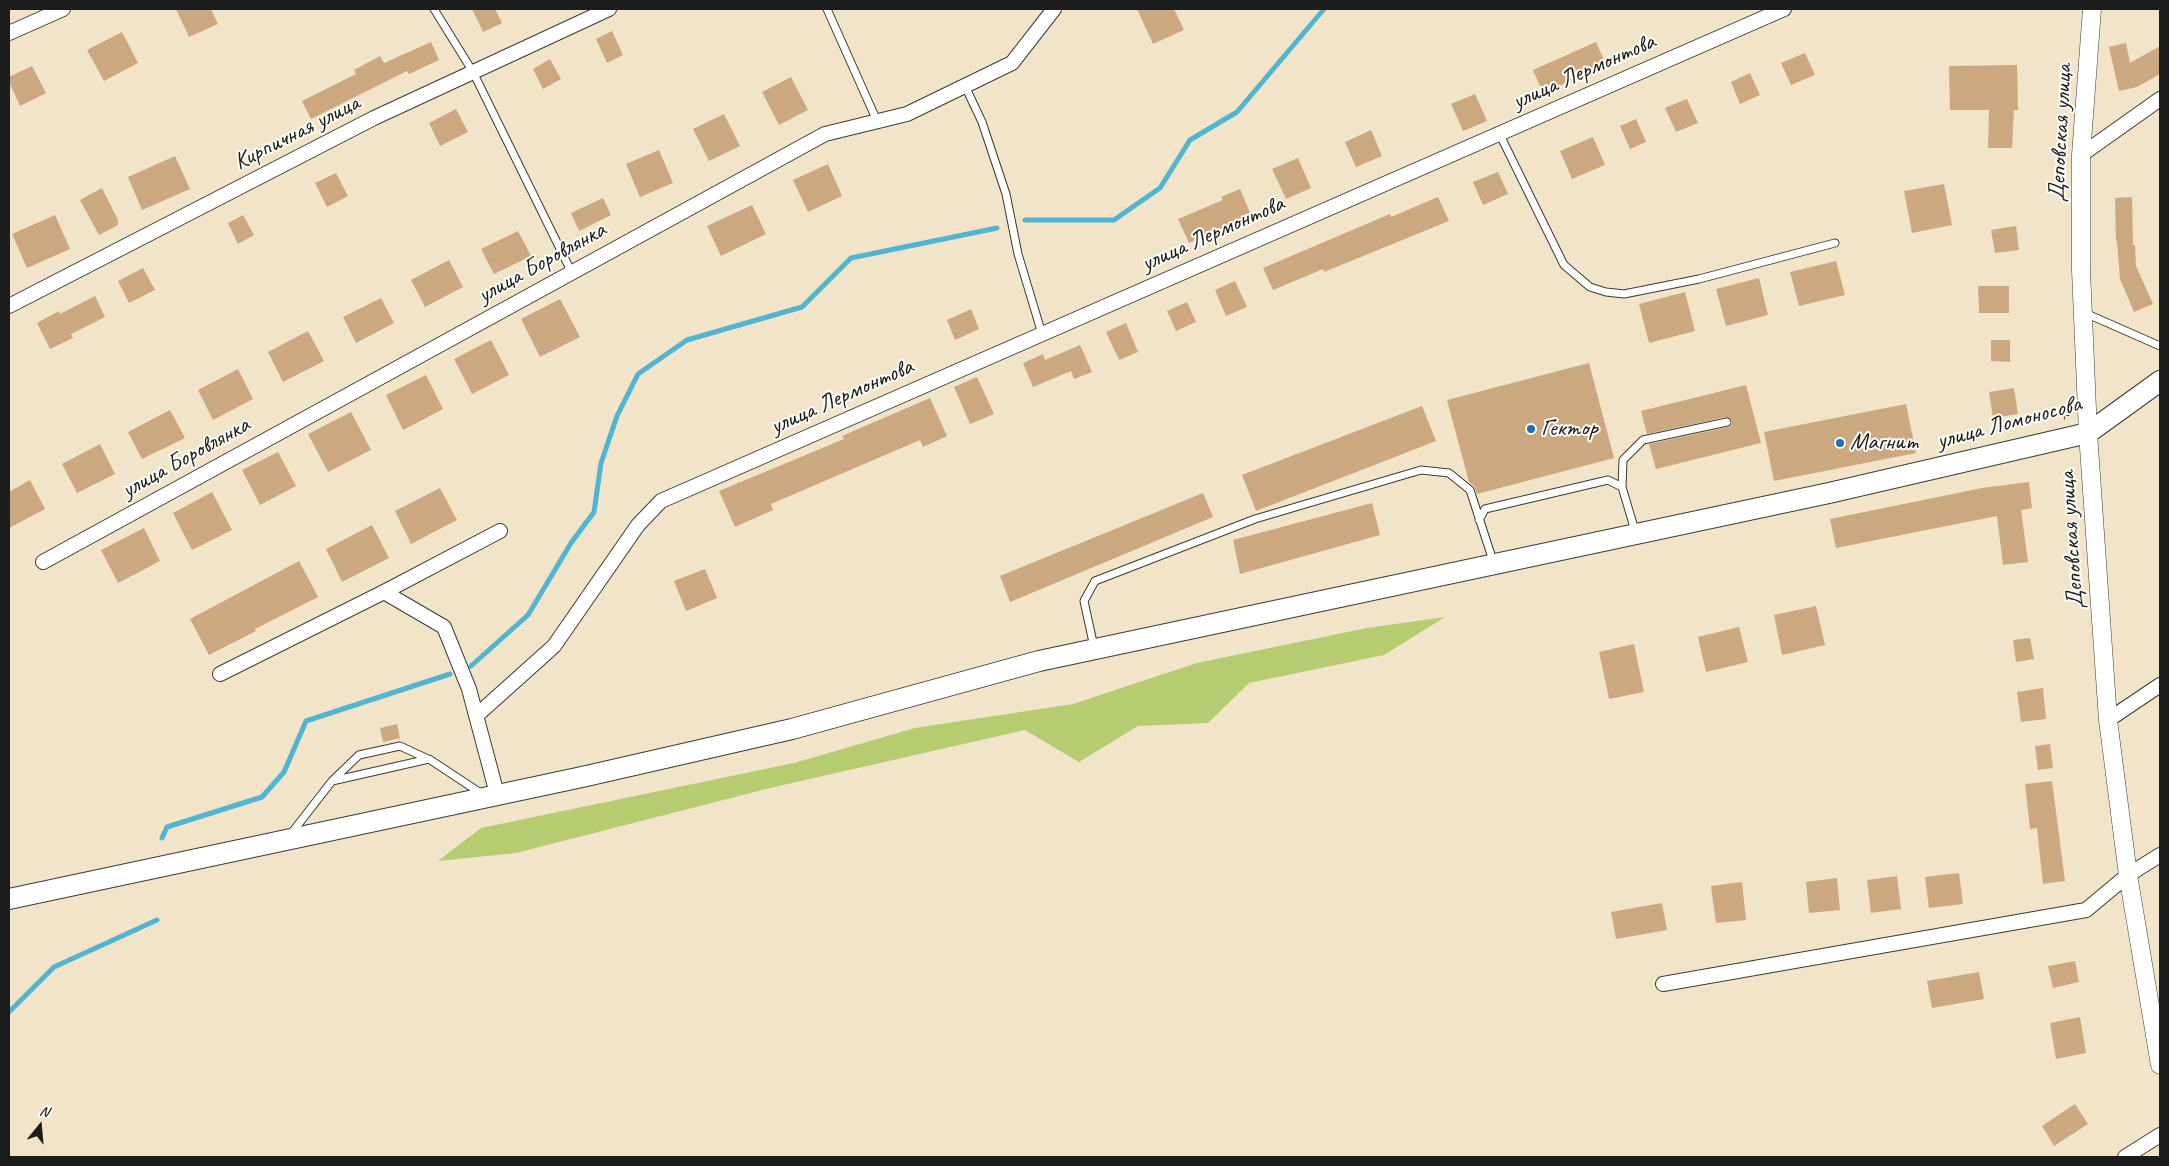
<!DOCTYPE html>
<html>
<head>
<meta charset="utf-8">
<style>
  body { margin:0 }
  #map { position:relative; width:2169px; height:1166px; overflow:hidden; background:#f2e4c8; font-family:Caveat,sans-serif }
  canvas { display:block }
  .frame { position:absolute; inset:0; border:10px solid #1c1c1c; pointer-events:none }
  .north { position:absolute; left:15px; top:1101px; width:50px; height:50px; -webkit-text-stroke:4px #fdfcf7; paint-order:stroke; rotate:17deg; font-size:14px; font-weight:700; line-height:20px; text-align:center; color:#1c1c1c }
  .north::after { content:''; display:block; margin:auto; width:18px; height:22px; background:#1c1c1c; clip-path:polygon(50% 0,100% 100%,50% 72%,0 100%) }
</style>
</head>
<body>
<div id="map">
<canvas width="2169" height="1166"></canvas>
<div class="frame"></div>
<div class="north">N</div>
</div>
<script>
const ctx = document.querySelector('canvas').getContext('2d');
ctx.lineJoin = 'round';
function fillPath(path, color) {
  ctx.fillStyle = color;
  ctx.fill(path, 'evenodd');
}
function toPath(rows) {
  const path = new Path2D();
  for (const r of rows) {
    path.moveTo(r[0], r[1]);
    for (let i = 2; i < r.length; i += 2) path.lineTo(r[i], r[i + 1]);
  }
  return path;
}
function trace(path, color, width, dash) {
  ctx.strokeStyle = color;
  ctx.lineWidth = width;
  ctx.lineCap = dash ? 'butt' : 'round';
  ctx.setLineDash(dash || []);
  ctx.stroke(path);
}
function drawText(font, color, halo, rows, align = 'center') {
  ctx.font = font + ' Caveat,sans-serif';
  ctx.lineWidth = 4;
  ctx.setLineDash([]);
  ctx.textBaseline = 'middle';
  ctx.strokeStyle = halo;
  ctx.fillStyle = color;
  for (const [text, x, y, turn = 0] of rows) {
    ctx.save();
    ctx.translate(x, y);
    ctx.rotate((+turn || 0) * Math.PI / 180);
    ctx.textAlign = isNaN(turn) ? turn : align;
    if (halo) ctx.strokeText(text, 0, 0);
    ctx.fillText(text, 0, 0);
    ctx.restore();
  }
}
const green = toPath([
  [1445,617,1384,655,1249,683,1208,723,1138,726,1079,762,1025,730,770,788,516,853,438,861,481,828,794,763,915,728,1073,704,1197,663,1367,628]
]);
const stream = toPath([
  [1025,220,1114,220,1160,188,1190,140,1237,112,1324,9],
  [471,666,528,615,571,543,594,512,601,463,617,416,638,374,687,340,802,307,851,258,997,228],
  [162,838,167,827,262,797,284,772,306,721,450,674],
  [9,1012,54,967,157,920]
]);
const building = toPath([
  [176,9,211,9,218,24,189,37],
  [472,9,495,9,502,23,483,32],
  [1137,9,1174,9,1184,30,1153,44],
  [612,31,623,55,607,63,596,39],
  [122,32,138,63,104,81,87,50],
  [431,42,439,60,409,74,407,71,311,119,302,101,356,74,354,70,380,56,384,63],
  [1596,42,1606,65,1543,93,1533,70],
  [2126,43,2130,63,2160,46,2160,74,2137,87,2119,91,2109,47],
  [1805,53,1815,75,1791,85,1781,63],
  [550,59,561,79,543,89,533,69],
  [2017,65,2018,110,2014,110,2012,148,1988,148,1989,110,1950,110,1949,66],
  [32,66,46,93,20,106,9,82,9,77],
  [1750,73,1760,95,1740,104,1731,82],
  [791,77,808,110,779,125,762,92],
  [1475,94,1487,121,1463,131,1451,104],
  [1687,99,1698,123,1676,132,1665,108],
  [456,109,468,132,440,146,429,123],
  [724,114,740,146,709,161,693,129],
  [1636,119,1646,142,1630,149,1620,126],
  [1371,130,1382,156,1356,167,1345,142],
  [1593,137,1605,165,1572,179,1560,151],
  [659,150,673,183,640,197,626,164],
  [175,156,190,189,142,210,128,177],
  [1298,158,1311,188,1286,199,1272,169],
  [828,164,842,196,808,212,793,180],
  [1498,172,1508,194,1483,205,1473,182],
  [336,173,348,196,327,207,315,183],
  [1944,184,1952,225,1912,233,1904,191],
  [102,188,118,220,118,225,99,235,80,200],
  [1240,189,1251,215,1189,243,1178,219,1223,200,1221,197],
  [1438,197,1449,221,1324,272,1323,269,1273,290,1263,268,1390,214,1391,217],
  [2132,197,2133,245,2135,245,2136,266,2153,304,2134,312,2120,279,2117,241,2116,241,2115,198],
  [603,198,611,215,579,231,571,213],
  [752,205,766,234,721,256,707,226],
  [55,215,70,249,27,268,12,234],
  [243,215,254,235,238,244,228,223],
  [2016,226,2019,250,1995,253,1991,230],
  [518,231,531,256,494,274,481,249],
  [449,260,463,287,425,307,411,280],
  [1836,261,1845,295,1799,306,1790,272],
  [143,268,155,290,129,303,118,281],
  [1759,278,1768,315,1726,326,1716,289],
  [1235,281,1247,307,1226,316,1215,290],
  [1978,286,2009,286,2009,313,1979,313],
  [1685,292,1695,331,1649,343,1639,304],
  [95,296,105,317,71,334,73,338,50,349,37,323,59,311,60,314],
  [381,298,394,323,356,343,343,317],
  [560,299,580,337,540,357,521,319],
  [1187,302,1196,322,1176,331,1167,311],
  [971,309,979,329,955,340,947,320],
  [1126,323,1138,352,1119,360,1106,332],
  [308,331,324,361,283,382,268,352],
  [491,340,509,375,472,394,454,359],
  [1991,340,2010,340,2010,362,1991,361],
  [1080,345,1092,372,1074,379,1071,371,1033,387,1023,363,1043,354,1045,360],
  [1589,363,1614,458,1477,494,1474,486,1469,482,1447,400],
  [238,369,253,399,213,420,198,390],
  [426,375,443,409,403,430,386,395],
  [977,377,994,414,970,424,954,387],
  [1746,385,1761,443,1656,469,1649,444,1728,427,1732,424,1732,420,1726,417,1647,434,1641,411],
  [2014,388,2018,414,1993,418,1989,392],
  [930,398,947,436,923,447,920,440,771,504,773,510,735,527,719,491,844,439,842,436],
  [1906,404,1916,453,1774,481,1764,432],
  [1422,406,1436,441,1256,511,1242,475],
  [170,410,185,438,142,459,128,432],
  [351,412,371,450,328,472,308,434],
  [100,444,115,474,77,493,62,464],
  [278,452,296,486,260,505,242,470],
  [30,480,45,509,9,528,9,492],
  [2029,482,2032,508,2021,510,2028,562,2003,565,1997,516,1836,548,1830,519,1982,488],
  [440,488,457,520,411,544,395,511],
  [212,492,232,530,192,550,173,513],
  [1203,493,1213,517,1010,602,1000,576],
  [1372,503,1380,535,1240,574,1233,540],
  [372,525,389,558,342,582,326,549],
  [144,528,160,561,118,583,101,550],
  [299,561,318,597,255,629,256,631,209,655,190,619],
  [705,569,717,598,686,611,674,581],
  [1816,606,1825,645,1782,655,1774,615],
  [1739,627,1748,662,1706,672,1698,637],
  [2030,638,2034,659,2016,662,2013,640],
  [1634,644,1644,692,1609,699,1599,652],
  [2043,688,2046,719,2021,722,2017,692],
  [397,724,400,738,383,742,380,728],
  [2050,744,2053,768,2038,770,2035,746],
  [2052,781,2065,881,2043,884,2037,828,2030,829,2025,784],
  [1959,873,1963,904,1929,908,1925,877],
  [1897,876,1901,909,1871,913,1867,880],
  [1837,878,1840,910,1809,913,1806,882],
  [1742,882,1746,920,1716,923,1711,886],
  [1662,903,1667,930,1616,939,1611,912],
  [2075,961,2079,982,2053,988,2048,966],
  [1979,972,1984,999,1932,1008,1927,981],
  [2080,1017,2086,1053,2056,1059,2050,1023],
  [2075,1104,2088,1124,2054,1146,2042,1126]
]);
const path = toPath([
  [2064,418,2068,417,2068,407]
]);
const service = toPath([
  [434,9,473,72,572,273],
  [827,9,877,121],
  [965,86,982,122,1006,194,1018,254,1042,334],
  [1499,133,1564,265,1590,287,1606,292,1624,294,1699,279,1835,243],
  [2085,313,2160,346],
  [1479,520,1485,509,1608,480,1622,487],
  [1636,534,1622,487,1623,460,1643,440,1727,422],
  [1094,647,1084,601,1095,581,1255,519,1421,470,1449,473,1470,490,1494,564],
  [333,780,359,755,400,746,428,759],
  [290,835,332,781,429,759,482,794]
]);
const minor = toPath([
  [9,33,63,9],
  [2081,155,2160,99],
  [9,306,374,118,609,9],
  [43,562,825,134,907,114,1012,63,1054,9],
  [384,592,444,627,469,689,497,794],
  [220,674,384,592,500,531],
  [476,716,554,646,638,525,661,501,1784,9],
  [2108,720,2160,685],
  [1663,984,2086,910,2128,875,2160,855],
  [2125,1157,2160,1135]
]);
const tertiary = toPath([
  [2092,9,2081,155,2081,270,2088,433,2108,720,2128,875,2160,1065]
]);
const secondary = toPath([
  [9,899,582,777,792,729,1039,661,1829,493,2088,433,2160,381]
]);
const markers = [
  [1531,429,5,"#1f6fb2"],
  [1840,443,5,"#1f6fb2"]
];
const streetNames = [
  ["улица Лермонтова",1584,72,-24],
  ["Кирпичная улица",297,133,-27],
  ["Деповская улица",2061,133,-87],
  ["улица Лермонтова",1213,234,-24],
  ["улица Боровлянка",542,263,-29],
  ["улица Лермонтова",842,397,-24],
  ["улица Ломоносова",2009,423,-15],
  ["улица Боровлянка",186,458,-29],
  ["Деповская улица",2072,540,-94]
];
const poiNames = [
  ["Гектор",1541,429],
  ["Магнит",1850,443]
];
fillPath(green, '#b6cc70');
trace(stream, '#51b4d0', 5);
fillPath(building, '#cca880');
trace(service, '#3c3a36', 9);
trace(minor, '#3c3a36', 16);
trace(tertiary, '#3c3a36', 19);
trace(secondary, '#3c3a36', 22);
trace(path, '#3c3a36', 3, [1, 4]);
trace(service, '#fff', 7);
trace(minor, '#fff', 14);
trace(tertiary, '#fff', 18);
trace(secondary, '#fff', 20);
for (const [x, y, r, color] of markers) {
  const dot = new Path2D();
  dot.arc(x, y, r, 0, 2 * Math.PI);
  ctx.fillStyle = color;
  ctx.fill(dot);
  trace(dot, '#fdfcf7', 2);
}
drawText('24px', '#1c1c1c', '#fdfcf7', streetNames);
drawText('24px', '#1c1c1c', '#fdfcf7', poiNames, 'left');
</script>
</body>
</html>
